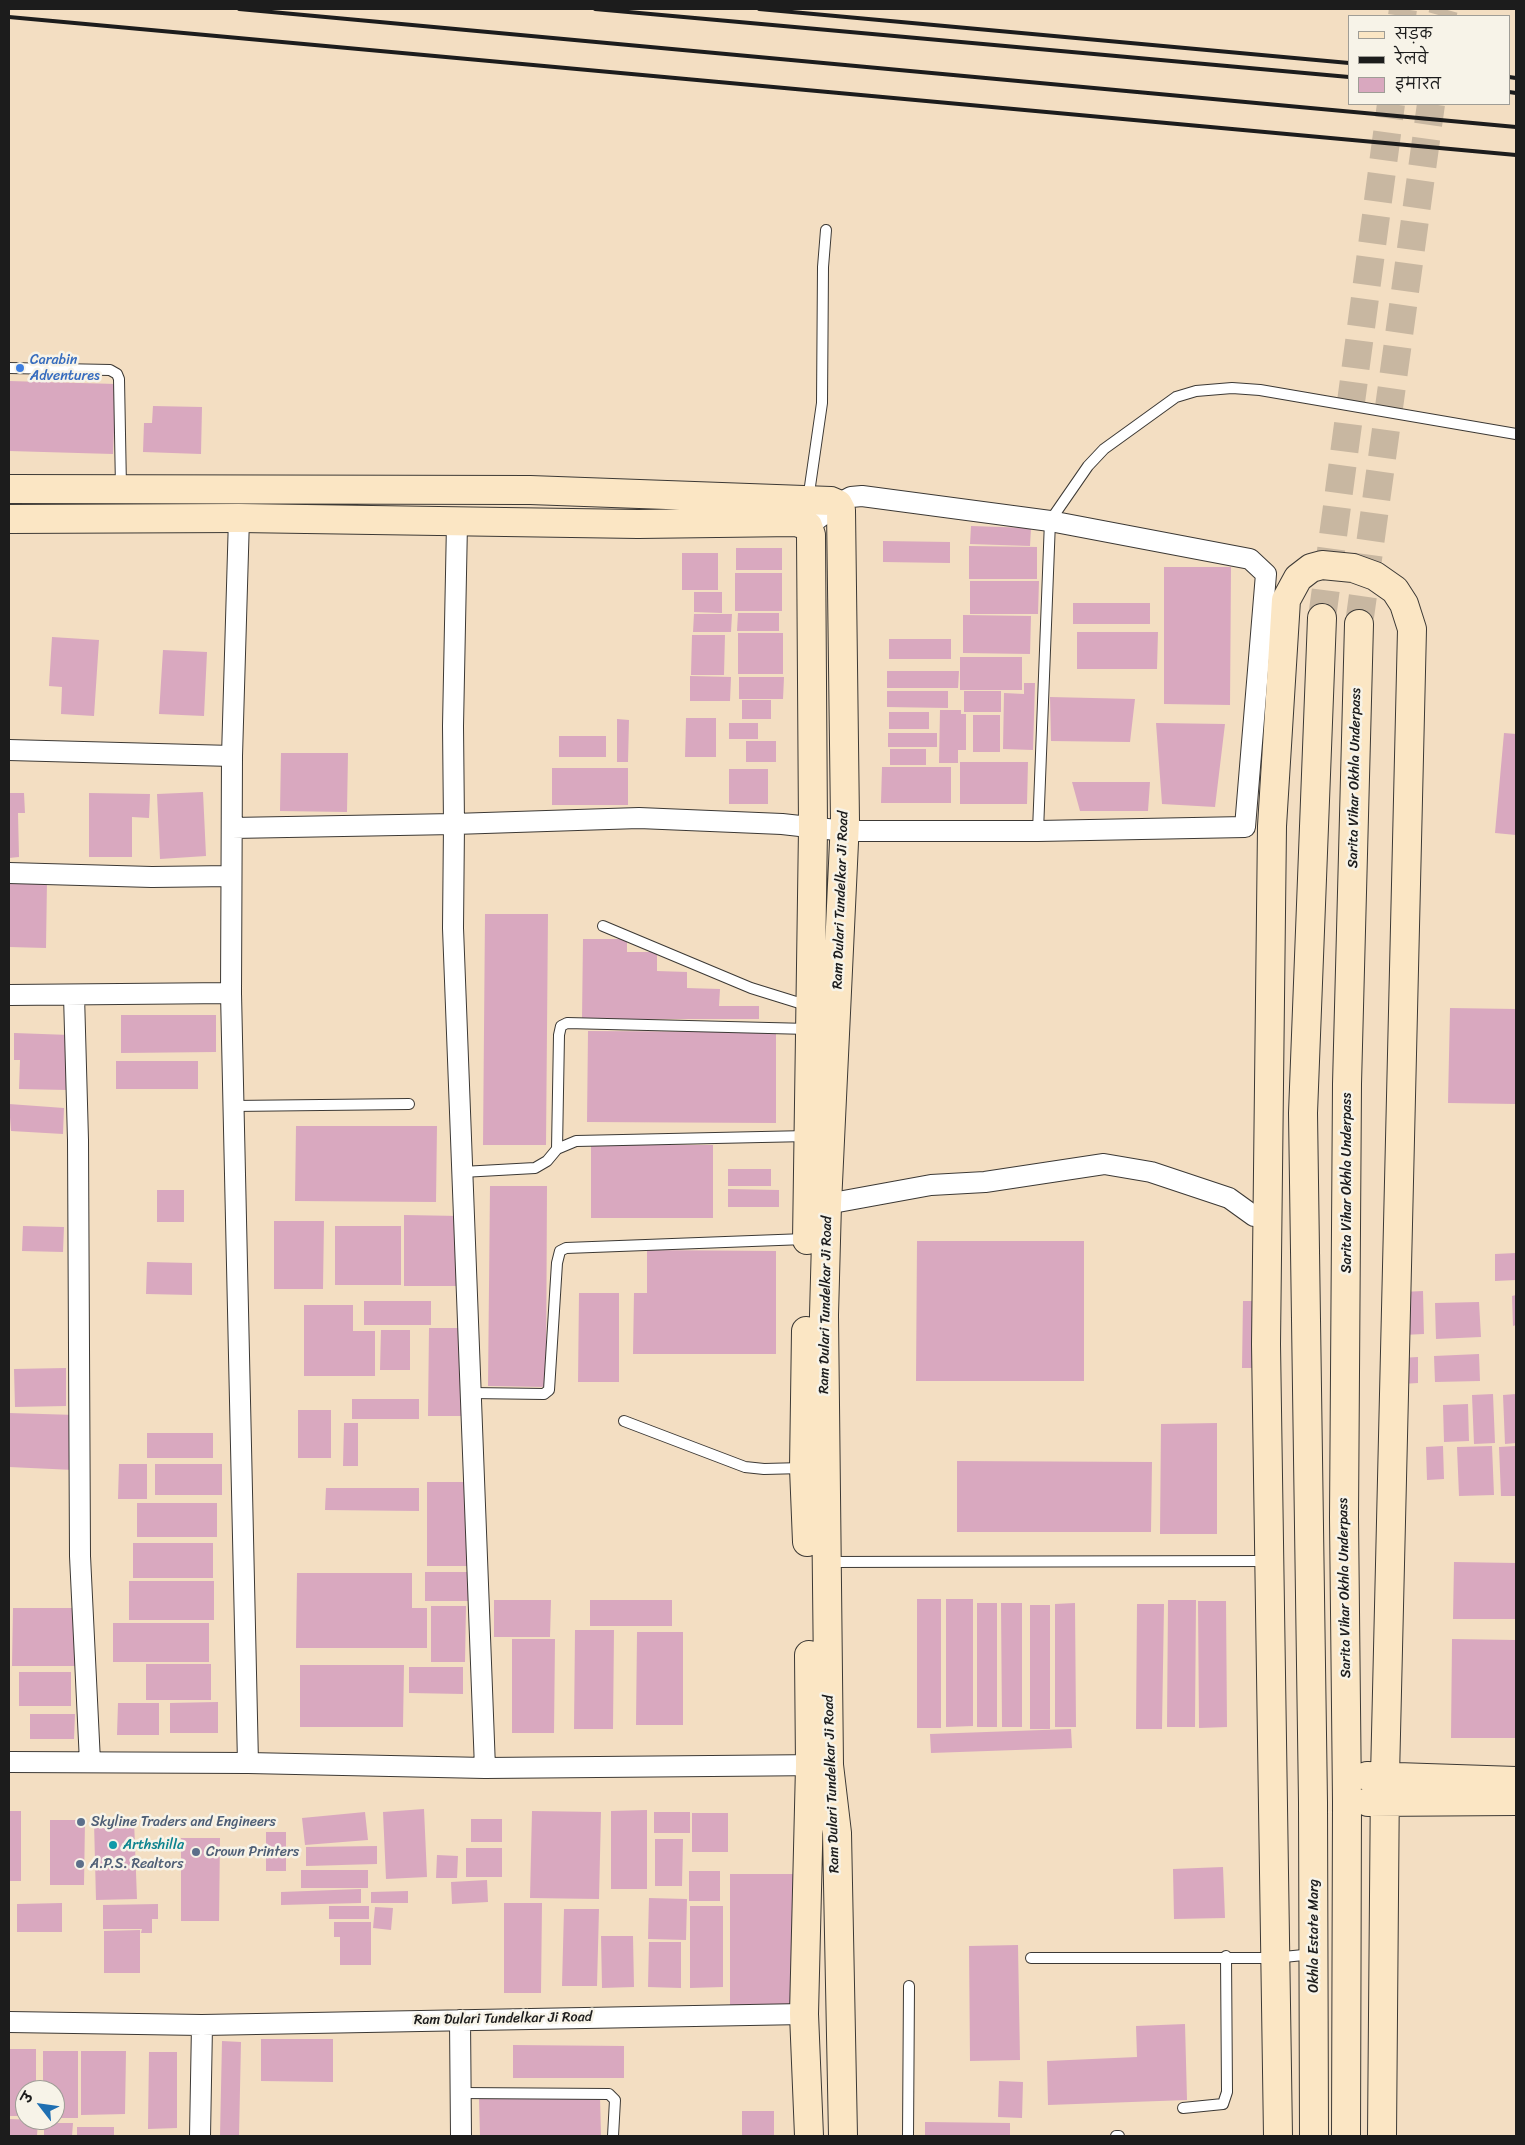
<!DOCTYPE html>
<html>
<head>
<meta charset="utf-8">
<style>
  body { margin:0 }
  #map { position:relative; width:1525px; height:2145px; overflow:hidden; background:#f3dec2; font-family:Sriracha,"Playpen Sans Deva",sans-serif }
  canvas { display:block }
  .frame { position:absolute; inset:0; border:10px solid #1c1c1c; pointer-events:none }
  .legend { position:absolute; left:1348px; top:15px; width:162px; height:90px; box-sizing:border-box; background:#f7f3e8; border:1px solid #9f9d96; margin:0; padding:6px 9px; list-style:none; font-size:15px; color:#1c1c1c }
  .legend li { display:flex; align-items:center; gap:10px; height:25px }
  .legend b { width:25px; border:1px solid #9f9d96 }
  .north { position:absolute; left:15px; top:2080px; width:50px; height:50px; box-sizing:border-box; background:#f7f3e8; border:1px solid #9f9d96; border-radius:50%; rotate:300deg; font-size:14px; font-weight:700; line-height:20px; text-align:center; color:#1c1c1c }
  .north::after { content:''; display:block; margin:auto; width:18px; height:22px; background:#1f6fb2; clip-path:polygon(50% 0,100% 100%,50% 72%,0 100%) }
</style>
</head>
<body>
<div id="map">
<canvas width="1525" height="2145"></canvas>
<div class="frame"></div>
<ul class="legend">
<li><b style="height:6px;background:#fbe6c4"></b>सड़क</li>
<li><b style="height:6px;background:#1c1c1c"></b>रेलवे</li>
<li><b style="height:14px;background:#d9a8bf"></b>इमारत</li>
</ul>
<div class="north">उ</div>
</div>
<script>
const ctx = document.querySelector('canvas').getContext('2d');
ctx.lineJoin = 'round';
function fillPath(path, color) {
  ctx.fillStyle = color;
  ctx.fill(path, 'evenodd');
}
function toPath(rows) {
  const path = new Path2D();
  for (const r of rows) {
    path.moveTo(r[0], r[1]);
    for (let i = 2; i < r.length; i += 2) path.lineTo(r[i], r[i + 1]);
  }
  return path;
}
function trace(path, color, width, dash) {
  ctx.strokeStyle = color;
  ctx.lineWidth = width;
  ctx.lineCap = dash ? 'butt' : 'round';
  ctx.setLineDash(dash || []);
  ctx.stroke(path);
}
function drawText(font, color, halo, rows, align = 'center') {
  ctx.font = font + ' Sriracha,sans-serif';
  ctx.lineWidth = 5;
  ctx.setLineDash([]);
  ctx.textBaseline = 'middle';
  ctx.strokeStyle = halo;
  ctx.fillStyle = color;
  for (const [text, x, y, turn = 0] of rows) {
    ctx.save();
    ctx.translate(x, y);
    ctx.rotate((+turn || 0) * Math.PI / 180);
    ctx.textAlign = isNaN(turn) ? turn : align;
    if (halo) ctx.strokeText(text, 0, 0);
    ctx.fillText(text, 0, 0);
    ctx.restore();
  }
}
const building = toPath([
  [9,381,116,384,113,454,9,451],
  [153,406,202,407,201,454,143,452,144,423,152,423],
  [971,526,1031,528,1030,546,970,544],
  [883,541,950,542,950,563,883,562],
  [969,546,1037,547,1037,579,969,579],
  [736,548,782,548,782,570,736,570],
  [682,553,718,553,718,590,682,590],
  [1164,567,1231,567,1230,705,1164,704],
  [735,573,782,573,782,611,735,611],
  [970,581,1039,581,1038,614,970,614],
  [694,592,722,592,722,613,694,612],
  [1073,603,1150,603,1150,624,1073,624],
  [738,613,779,613,779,631,737,631],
  [694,614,732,614,731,632,693,632],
  [963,615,1031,616,1030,654,963,653],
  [1077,632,1158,632,1157,669,1077,669],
  [738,633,783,633,783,674,738,674],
  [692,635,725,635,724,675,691,675],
  [52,637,99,640,94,716,61,714,62,687,49,686],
  [889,639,951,639,951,659,889,659],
  [163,650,207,652,204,716,159,714],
  [960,657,1022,657,1022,690,960,690],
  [887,671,959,671,958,688,887,688],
  [690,676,731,677,730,701,690,701],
  [739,677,784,677,783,699,739,699],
  [1024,683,1035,683,1033,750,1003,749,1004,693,1024,694],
  [887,691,948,691,948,708,887,707],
  [964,691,1001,691,1001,712,964,712],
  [1050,697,1135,699,1130,742,1051,741],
  [742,700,771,700,771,719,742,719],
  [940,710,961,710,961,714,966,714,966,750,958,750,958,763,939,763],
  [889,712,929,712,929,729,889,729],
  [973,715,1000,715,1000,752,973,752],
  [686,718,716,718,716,757,685,757],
  [617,719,629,720,628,762,617,762],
  [729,723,758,723,758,739,729,739],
  [1156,723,1225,724,1215,807,1162,804],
  [888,733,937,733,937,747,888,747],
  [1504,733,1516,734,1516,835,1495,833],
  [559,736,606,736,606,757,559,757],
  [746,741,776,741,776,762,746,762],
  [890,749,926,749,926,765,890,765],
  [281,753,348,753,347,812,280,811],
  [960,762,1028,762,1027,804,960,804],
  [882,767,951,767,951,803,881,803],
  [552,768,628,768,628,805,552,805],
  [729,769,768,769,768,804,729,804],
  [1072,782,1150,782,1148,811,1080,811],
  [203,792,206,856,160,859,157,794],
  [9,793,24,793,25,813,18,813,19,857,9,858],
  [89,793,150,794,149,818,132,817,132,857,89,857],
  [9,880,47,880,46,948,9,947],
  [485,914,548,914,546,1145,483,1145],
  [583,939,627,939,627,952,657,952,657,971,687,972,687,988,720,989,719,1006,759,1006,759,1019,582,1019],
  [1450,1008,1516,1009,1516,1104,1448,1103],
  [121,1015,216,1015,216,1052,121,1053],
  [588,1031,776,1032,776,1123,587,1122],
  [14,1033,70,1035,68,1090,19,1089,20,1060,14,1060],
  [116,1061,198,1061,198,1089,116,1089],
  [9,1104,64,1108,63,1134,11,1131],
  [296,1126,437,1126,436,1202,295,1201],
  [591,1145,713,1145,713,1218,591,1218],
  [728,1169,771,1169,771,1186,728,1186],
  [490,1186,547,1186,546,1387,488,1386],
  [728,1189,779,1190,779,1207,728,1207],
  [157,1190,184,1190,184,1222,157,1222],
  [404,1215,460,1216,460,1286,404,1286],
  [274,1221,324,1221,323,1289,274,1289],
  [23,1226,64,1227,63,1252,22,1251],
  [335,1226,401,1226,401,1285,335,1285],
  [917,1241,1084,1241,1084,1381,916,1381],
  [647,1250,776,1251,776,1354,633,1354,634,1293,647,1293],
  [1516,1253,1516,1280,1495,1281,1495,1254],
  [147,1262,192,1263,192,1295,146,1294],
  [1423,1291,1424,1334,1403,1335,1402,1292],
  [579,1293,619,1293,619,1382,578,1382],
  [1516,1295,1516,1325,1513,1326,1512,1296],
  [364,1301,431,1301,431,1325,364,1325],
  [1243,1301,1266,1301,1265,1368,1242,1368],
  [1479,1302,1481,1337,1436,1339,1435,1303],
  [304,1305,353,1305,353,1331,375,1331,375,1376,304,1376],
  [429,1328,465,1328,464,1416,428,1416],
  [381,1330,410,1330,410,1370,380,1370],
  [1479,1354,1480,1381,1435,1382,1434,1356],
  [1418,1357,1418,1383,1402,1384,1401,1358],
  [66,1368,66,1406,15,1407,14,1369],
  [1493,1394,1495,1443,1474,1444,1472,1395],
  [1516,1394,1516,1443,1505,1444,1503,1395],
  [352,1399,419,1399,419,1419,352,1419],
  [1468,1404,1469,1441,1444,1442,1443,1405],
  [298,1410,331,1410,331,1458,298,1458],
  [9,1413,76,1415,74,1470,9,1467],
  [344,1423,358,1423,358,1466,343,1466],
  [1217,1423,1217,1534,1160,1534,1161,1424],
  [147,1433,213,1433,213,1458,147,1458],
  [1443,1446,1444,1479,1427,1480,1426,1447],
  [1492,1446,1494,1495,1459,1496,1457,1447],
  [1516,1446,1516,1496,1501,1496,1499,1447],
  [957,1461,1152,1462,1151,1532,957,1532],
  [119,1464,147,1464,147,1499,118,1499],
  [155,1464,222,1464,222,1495,155,1495],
  [427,1482,470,1482,470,1566,427,1566],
  [326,1488,419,1488,419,1511,325,1510],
  [137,1503,217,1503,217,1537,137,1537],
  [133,1543,213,1543,213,1578,133,1578],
  [1454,1562,1516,1563,1516,1619,1453,1619],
  [425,1572,473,1572,473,1601,425,1601],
  [297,1573,412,1573,412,1608,427,1608,427,1648,296,1648],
  [129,1581,214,1581,214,1620,129,1620],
  [917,1599,941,1599,941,1728,917,1728],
  [946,1599,973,1599,973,1726,946,1727],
  [494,1600,551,1600,550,1637,494,1637],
  [590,1600,672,1600,672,1626,590,1626],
  [1168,1600,1196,1600,1195,1727,1167,1727],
  [1198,1601,1226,1601,1227,1727,1199,1728],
  [977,1603,997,1603,997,1727,977,1727],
  [1001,1603,1022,1603,1022,1727,1002,1727],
  [1075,1603,1076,1727,1055,1727,1055,1604],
  [1137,1604,1164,1604,1162,1729,1136,1729],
  [1030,1605,1050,1605,1050,1729,1030,1729],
  [431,1606,466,1606,465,1662,431,1662],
  [13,1608,77,1608,77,1666,12,1666],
  [113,1623,209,1623,209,1662,113,1662],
  [575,1630,614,1630,613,1729,574,1729],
  [637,1632,683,1632,683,1725,636,1725],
  [512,1639,555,1639,554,1733,512,1733],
  [1452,1639,1516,1640,1516,1738,1451,1738],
  [146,1664,211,1664,211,1700,146,1700],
  [300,1665,404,1665,403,1727,300,1727],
  [409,1667,463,1667,463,1694,409,1693],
  [19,1672,71,1672,71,1706,19,1706],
  [218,1702,218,1733,170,1733,170,1703],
  [118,1703,159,1703,159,1735,117,1735],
  [30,1714,75,1714,74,1739,30,1739],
  [1071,1729,1072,1748,931,1753,930,1734],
  [424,1809,427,1877,386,1879,383,1812],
  [647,1810,647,1889,611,1889,611,1811],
  [9,1811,21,1811,21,1881,9,1881],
  [532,1811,601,1812,599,1899,530,1898],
  [365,1812,368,1840,305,1845,302,1818],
  [654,1812,690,1812,690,1833,654,1833],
  [692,1813,728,1813,728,1852,692,1852],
  [471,1819,502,1819,502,1842,471,1842],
  [50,1820,85,1820,84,1885,50,1885],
  [134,1820,137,1899,96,1900,94,1822],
  [266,1832,286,1832,286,1871,266,1871],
  [181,1838,220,1838,219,1921,181,1921],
  [655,1839,683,1839,682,1886,655,1886],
  [377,1846,377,1864,306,1866,306,1847],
  [466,1848,502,1848,502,1877,466,1877],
  [437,1855,458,1856,457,1878,436,1878],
  [1223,1867,1225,1918,1174,1919,1173,1869],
  [301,1870,368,1870,368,1888,301,1888],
  [689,1871,720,1871,720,1901,689,1901],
  [730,1874,796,1874,795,2006,730,2006],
  [487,1880,488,1902,452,1904,451,1882],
  [361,1889,361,1903,281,1905,281,1892],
  [408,1891,408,1903,371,1903,371,1892],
  [649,1898,687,1899,686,1940,648,1939],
  [62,1903,62,1932,17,1932,17,1904],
  [504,1903,542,1903,541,1993,504,1993],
  [158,1904,158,1919,152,1919,152,1933,141,1933,142,1929,103,1929,103,1905],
  [329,1906,369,1906,369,1919,329,1919],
  [690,1906,723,1906,723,1987,690,1988],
  [375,1907,393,1908,391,1930,373,1928],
  [564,1909,599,1909,597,1986,562,1986],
  [334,1922,371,1922,371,1965,340,1965,340,1937,334,1937],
  [140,1930,140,1973,104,1973,104,1931],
  [601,1936,633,1936,634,1987,602,1988],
  [649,1942,681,1942,681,1988,648,1987],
  [1018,1945,1020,2060,970,2061,969,1946],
  [1185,2024,1187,2100,1048,2105,1047,2061,1137,2057,1136,2026],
  [261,2039,333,2039,333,2082,261,2081],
  [222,2041,241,2042,239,2136,220,2136],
  [513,2045,624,2046,624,2078,513,2078],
  [9,2049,36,2049,36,2090,25,2090,25,2116,9,2116],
  [43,2051,78,2051,78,2118,55,2118,55,2090,43,2090],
  [81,2051,126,2051,125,2114,81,2115],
  [149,2052,177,2052,177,2128,148,2129],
  [999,2081,1023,2082,1022,2118,998,2117],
  [600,2096,601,2136,480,2136,479,2099],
  [742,2111,774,2111,774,2136,742,2136],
  [9,2119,38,2120,37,2136,9,2136],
  [925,2122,1010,2123,1010,2136,925,2136],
  [44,2123,73,2123,72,2136,44,2136],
  [77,2127,114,2127,114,2136,77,2136]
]);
const secondaryTunnel = toPath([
  [1402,16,1403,9],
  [1442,16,1444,9],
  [1322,618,1391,104],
  [1359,624,1431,104]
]);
const lane = toPath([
  [9,368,110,370,117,374,119,379,121,488],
  [808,500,822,403,823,267,826,230],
  [1038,831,1050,521,1088,466,1104,449,1176,397,1196,391,1232,388,1260,390,1516,434],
  [603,926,751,988,809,1006],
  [233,1106,409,1104],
  [557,1149,559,1035,561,1026,567,1023,809,1029],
  [462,1172,535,1168,547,1161,557,1149,576,1141,808,1136],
  [471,1393,544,1394,549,1390,557,1263,560,1251,566,1248,805,1239],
  [624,1421,745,1467,764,1469,803,1468],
  [828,1562,1268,1561],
  [1031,1958,1274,1958,1313,1954],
  [460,2093,609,2094,615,2100,613,2136],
  [1183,2108,1223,2104,1227,2092,1226,1956],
  [908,2136,909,1986],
  [1116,2136,1119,2136]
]);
const street = toPath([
  [239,518,232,756,231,993,248,1763],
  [457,523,453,726,454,824,639,818,782,824,845,831,1038,831,1245,827,1266,574,1250,559,1050,521,862,496,851,497,838,504,808,526],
  [9,750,232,756],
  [232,828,454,824,453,928,485,1768],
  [9,873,152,877,231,876],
  [9,995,231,993],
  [74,995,78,1140,80,1556,90,1762],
  [827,1204,931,1185,985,1182,1104,1164,1151,1172,1229,1198,1254,1216,1268,1214],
  [9,1762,248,1763,485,1768,824,1765],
  [460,2020,461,2136],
  [9,2022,202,2025,804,2014],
  [200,2136,202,2025]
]);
const secondary = toPath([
  [9,489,530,490,831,501,838,504,841,510,845,821,827,1204,824,1315,829,1765,837,1833,843,2136],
  [9,519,239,518,638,524,796,522,808,526,811,535,813,828,807,1240],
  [806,1331,804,1468,807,1542],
  [1367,1776,1516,1781],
  [1368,1802,1516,1801],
  [809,2136,804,2014,810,1766,809,1655],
  [1278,2136,1266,1344,1272,826,1286,600,1298,578,1311,568,1322,565,1353,568,1375,576,1395,590,1404,604,1412,629,1385,1776,1382,2136],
  [1314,2136,1313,1802,1303,1113,1322,618],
  [1346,2136,1347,1802,1344,1517,1347,1084,1359,624]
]);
const rail = toPath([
  [239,9,1516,127],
  [595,9,1349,77],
  [759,9,1349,63],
  [9,17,1516,155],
  [1509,77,1516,78],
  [1509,92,1516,93]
]);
const markers = [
  [20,368,5,"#3f7fe0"],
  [81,1822,5,"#5c6f8a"],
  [113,1845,5,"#0f9aa8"],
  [196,1852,5,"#5c6f8a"],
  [80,1864,5,"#5c6f8a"]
];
const shopNames = [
  ["Carabin",30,360],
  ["Adventures",30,376]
];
const streetNames = [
  ["Sarita Vihar Okhla Underpass",1355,778,-89],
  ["Ram Dulari Tundelkar Ji Road",841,900,-88],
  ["Sarita Vihar Okhla Underpass",1347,1183,-90],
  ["Ram Dulari Tundelkar Ji Road",826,1305,-89],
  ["Sarita Vihar Okhla Underpass",1345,1588,-91],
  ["Ram Dulari Tundelkar Ji Road",832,1784,-92],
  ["Okhla Estate Marg",1314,1936,-90],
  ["Ram Dulari Tundelkar Ji Road",503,2019,-1]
];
const serviceNames = [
  ["Skyline Traders and Engineers",91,1822],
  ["Crown Printers",206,1852],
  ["A.P.S. Realtors",90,1864]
];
const cultureNames = [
  ["Arthshilla",123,1845]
];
fillPath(building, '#d9a8bf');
trace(secondaryTunnel, '#c8b7a1', 28, [28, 14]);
trace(lane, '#3c3935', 12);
trace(street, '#3c3935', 22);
trace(secondary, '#3c3935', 30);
trace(lane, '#fff', 10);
trace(street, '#fff', 20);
trace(secondary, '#fbe6c4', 28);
trace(rail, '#1c1c1c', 4);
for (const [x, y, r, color] of markers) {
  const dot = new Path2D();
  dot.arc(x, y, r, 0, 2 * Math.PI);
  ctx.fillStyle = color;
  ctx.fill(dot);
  trace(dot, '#f7f3e8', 2);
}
drawText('14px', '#366cbe', '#f7f3e8', shopNames, 'left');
drawText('14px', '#1c1c1c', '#f7f3e8', streetNames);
drawText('14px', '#4e5e75', '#f7f3e8', serviceNames, 'left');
drawText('14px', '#0d838f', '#f7f3e8', cultureNames, 'left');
</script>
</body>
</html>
